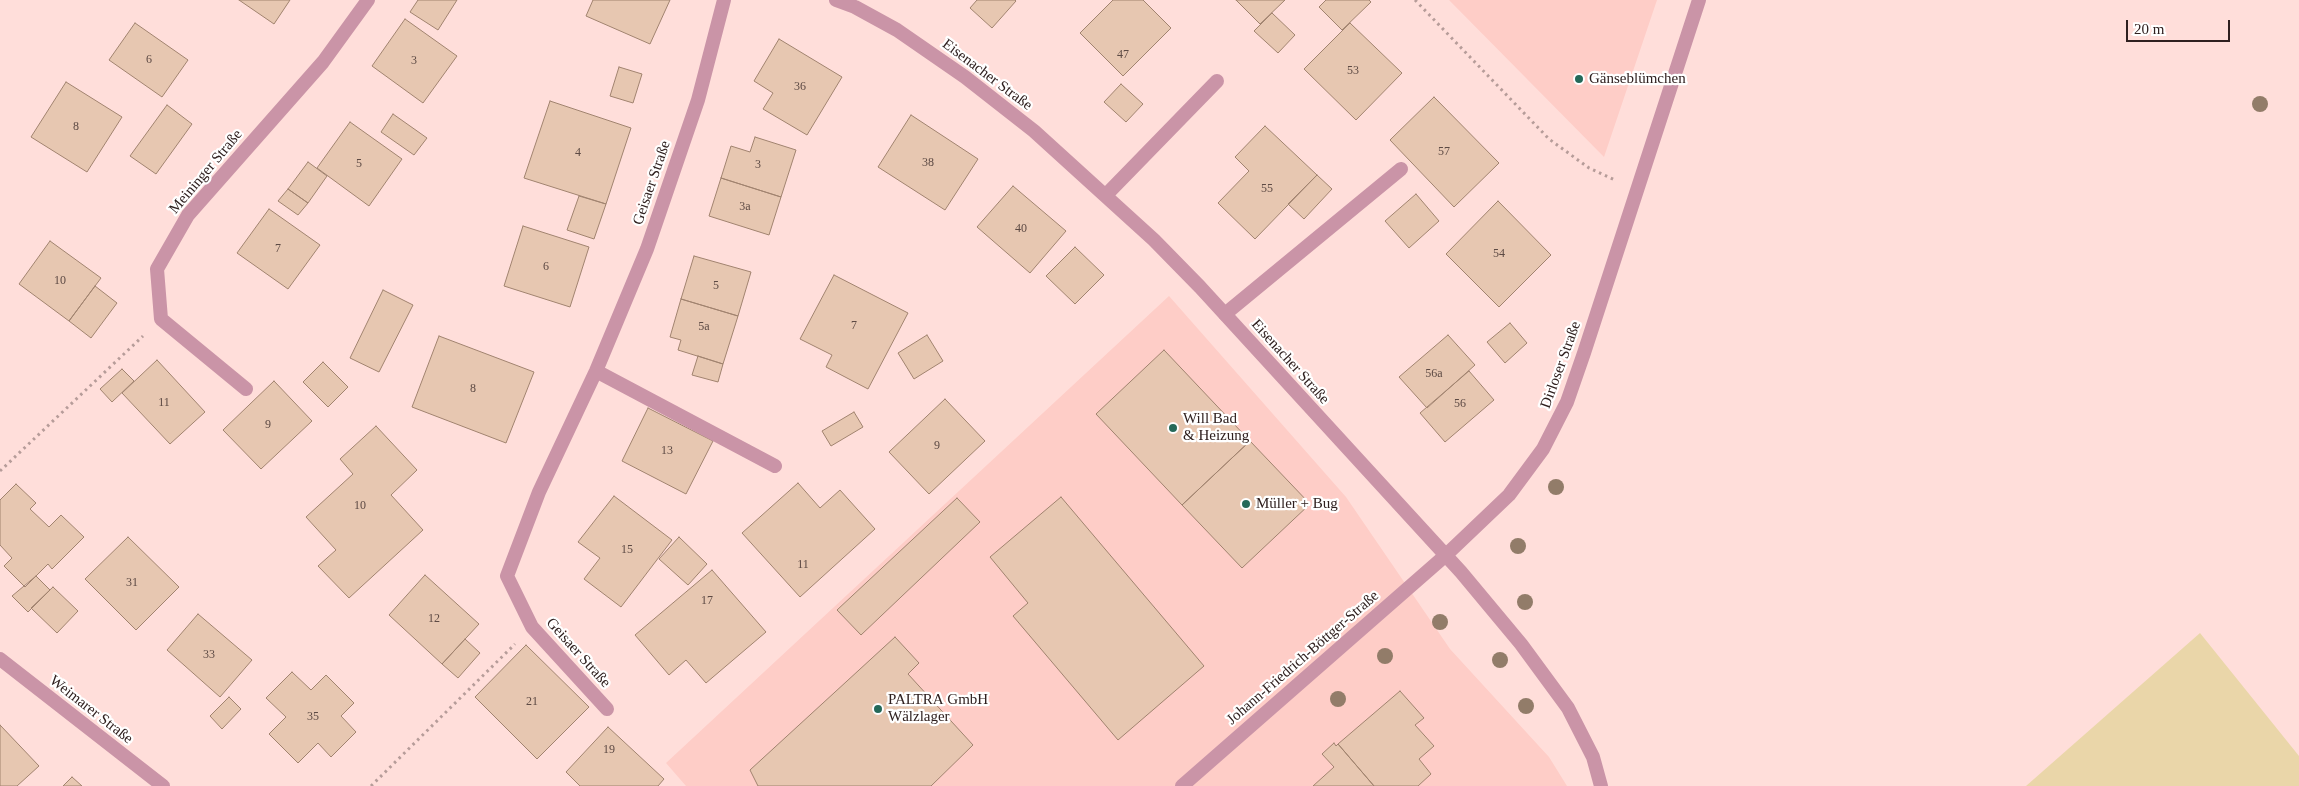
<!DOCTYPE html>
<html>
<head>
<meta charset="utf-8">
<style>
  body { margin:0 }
  #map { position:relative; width:2299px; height:786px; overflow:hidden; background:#ffdeda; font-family:Georgia,serif }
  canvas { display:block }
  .scale { position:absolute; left:2126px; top:20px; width:104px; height:22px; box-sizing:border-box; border:2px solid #2f201f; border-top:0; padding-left:6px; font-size:15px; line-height:18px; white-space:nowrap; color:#2f201f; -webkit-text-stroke:4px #fff; paint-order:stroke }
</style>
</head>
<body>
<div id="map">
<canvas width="2299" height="786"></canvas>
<div class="scale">20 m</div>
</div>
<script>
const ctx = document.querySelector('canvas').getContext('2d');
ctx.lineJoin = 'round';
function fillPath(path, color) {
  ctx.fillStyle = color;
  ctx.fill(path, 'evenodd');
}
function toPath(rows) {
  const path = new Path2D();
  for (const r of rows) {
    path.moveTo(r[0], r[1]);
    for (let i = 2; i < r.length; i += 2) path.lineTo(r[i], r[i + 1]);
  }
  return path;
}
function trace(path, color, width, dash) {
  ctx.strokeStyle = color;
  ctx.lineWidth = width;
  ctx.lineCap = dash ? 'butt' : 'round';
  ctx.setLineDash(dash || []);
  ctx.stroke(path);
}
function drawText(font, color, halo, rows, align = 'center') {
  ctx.font = font + ' Georgia,serif';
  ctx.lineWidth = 4.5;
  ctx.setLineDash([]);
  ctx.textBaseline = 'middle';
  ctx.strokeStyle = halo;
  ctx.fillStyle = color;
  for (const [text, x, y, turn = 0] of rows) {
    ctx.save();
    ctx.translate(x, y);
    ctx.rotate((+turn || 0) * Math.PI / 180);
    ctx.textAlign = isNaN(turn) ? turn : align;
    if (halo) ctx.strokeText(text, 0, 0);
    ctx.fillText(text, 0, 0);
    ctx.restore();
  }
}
const built = toPath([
  [1449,0,1657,0,1604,157],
  [1169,296,1346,497,1450,649,1549,757,1567,786,686,786,666,763]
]);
const green = toPath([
  [2200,633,2299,756,2299,786,2026,786]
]);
const building = toPath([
  [239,0,290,0,274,24,239,0],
  [418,0,457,0,438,30,410,12,418,0],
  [593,0,670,0,650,44,586,16,593,0],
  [977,0,1015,0,1016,1,992,28,970,8,977,0],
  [1113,0,1143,0,1171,28,1123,76,1080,33,1113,0],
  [1236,0,1285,0,1260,24,1236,0],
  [1326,0,1369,0,1371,2,1342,30,1319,7,1326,0],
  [1272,13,1295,35,1278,53,1254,31,1272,13],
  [405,19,457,56,423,103,372,66,405,19],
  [135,23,188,60,162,97,109,60,135,23],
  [1350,23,1402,73,1356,120,1304,69,1350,23],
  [779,39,842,77,807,135,763,109,773,93,754,81,779,39],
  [619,67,642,74,633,103,610,96,619,67],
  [66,82,122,117,87,172,31,137,66,82],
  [1121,84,1143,104,1126,122,1104,102,1121,84],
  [1434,97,1499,163,1454,207,1390,140,1434,97],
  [550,101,631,128,606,204,524,178,550,101],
  [167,105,192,124,156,174,130,156,167,105],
  [393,114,427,138,414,155,381,132,393,114],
  [911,115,978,159,945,210,878,167,911,115],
  [350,122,402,159,369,206,317,168,350,122],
  [1265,126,1317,175,1255,239,1218,203,1249,171,1235,157,1265,126],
  [755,137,796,150,781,197,721,178,731,146,750,152,755,137],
  [308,162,327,176,308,203,288,189,308,162],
  [1317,175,1332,189,1304,219,1288,204,1317,175],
  [721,178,781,197,769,235,709,216,721,178],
  [1013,186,1066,231,1030,273,977,227,1013,186],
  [288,189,308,203,298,215,278,201,288,189],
  [1416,194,1439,221,1409,248,1385,221,1416,194],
  [579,196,606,204,594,239,567,230,579,196],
  [1498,201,1551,255,1499,307,1446,254,1498,201],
  [269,209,320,245,288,289,237,253,269,209],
  [523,226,589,247,570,307,504,286,523,226],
  [50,241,101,278,69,321,19,284,50,241],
  [1075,247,1104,275,1075,304,1046,276,1075,247],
  [694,256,751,272,738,316,681,299,694,256],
  [834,275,908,313,868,389,826,367,832,355,800,339,834,275],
  [95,286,117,303,91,338,69,321,95,286],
  [383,290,413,305,379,372,350,358,383,290],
  [681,299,738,316,723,364,678,350,681,340,670,337,681,299],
  [1510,323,1527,343,1505,363,1487,342,1510,323],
  [927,335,943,361,914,379,898,353,927,335],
  [1448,335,1475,365,1427,408,1399,377,1448,335],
  [439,336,534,372,506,443,412,407,439,336],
  [1164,350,1250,441,1182,505,1096,414,1164,350],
  [698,356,723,364,718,382,692,375,698,356],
  [157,360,205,412,170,444,122,393,157,360],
  [323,362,348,387,328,407,303,382,323,362],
  [122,369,134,381,112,402,100,389,122,369],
  [1469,371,1494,400,1445,442,1420,413,1469,371],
  [274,381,312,421,261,469,223,430,274,381],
  [945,399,985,441,929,494,889,452,945,399],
  [648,408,713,441,686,494,622,461,648,408],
  [854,412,863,427,831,446,822,431,854,412],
  [376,426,417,470,391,495,423,530,349,598,318,566,336,550,306,517,353,474,340,459,376,426],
  [1250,441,1310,504,1242,568,1182,505,1250,441],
  [798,483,820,508,840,490,875,529,800,597,742,533,798,483],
  [16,484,36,503,30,509,49,527,61,515,84,537,52,569,48,564,25,587,4,566,12,558,0,545,0,500,16,484],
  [614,496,672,540,621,607,584,579,600,558,578,542,614,496],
  [1061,497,1204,666,1118,740,1013,616,1028,603,990,557,1061,497],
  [957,498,980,522,861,635,837,610,957,498],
  [128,537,179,587,136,630,85,579,128,537],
  [679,537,707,564,688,585,659,559,679,537],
  [712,570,766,632,706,683,686,660,669,675,635,635,712,570],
  [425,575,479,624,442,664,389,615,425,575],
  [36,576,50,590,28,612,12,596,36,576],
  [53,587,78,611,57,633,31,608,53,587],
  [198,614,252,660,220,697,167,650,198,614],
  [895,637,919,663,908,674,973,745,931,786,758,786,750,770,895,637],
  [465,639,480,653,458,678,442,664,465,639],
  [526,645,589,707,537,759,475,697,526,645],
  [292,672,311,690,326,675,354,703,341,716,356,732,331,757,318,743,298,763,269,734,286,717,266,698,292,672],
  [1400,691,1424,718,1415,725,1434,746,1419,759,1431,774,1418,786,1374,786,1338,744,1400,691],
  [229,697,241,709,222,729,210,716,229,697],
  [0,725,39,766,17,786,0,786,0,725],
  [608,727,664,779,658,786,580,786,566,772,608,727],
  [1334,743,1336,746,1338,744,1374,786,1313,786,1334,767,1322,754,1334,743],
  [72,777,82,786,63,786,72,777]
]);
const path = toPath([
  [1415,0,1549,139,1589,168,1615,180],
  [0,471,143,336],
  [371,786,515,644]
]);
const service = toPath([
  [1225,314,1401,169]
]);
const minor = toPath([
  [836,0,855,7,897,30,965,77,1034,131,1154,240,1200,287,1461,572,1521,644,1568,708,1593,757,1601,786],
  [1106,195,1217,81],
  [596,371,775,466],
  [246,389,161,319,157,269,188,215,323,62,368,0],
  [0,659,163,786],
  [607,709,532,627,507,576,539,492,596,371,647,249,698,100,724,0],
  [1182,786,1446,555,1509,495,1543,449,1567,402,1584,353,1699,0]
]);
const trees = [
  [2260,104],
  [1556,487],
  [1518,546],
  [1525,602],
  [1440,622],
  [1385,656],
  [1500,660],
  [1338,699],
  [1526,706]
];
const markers = [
  [1579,79,5,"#256959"],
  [1173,428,5,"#256959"],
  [1246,504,5,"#256959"],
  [878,709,5,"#256959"]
];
const numberNames = [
  ["47",1123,55],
  ["6",149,60],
  ["3",414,61],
  ["53",1353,71],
  ["36",800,87],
  ["8",76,127],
  ["57",1444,152],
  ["4",578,153],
  ["38",928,163],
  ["5",359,164],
  ["3",758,165],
  ["55",1267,189],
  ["3a",745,207],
  ["40",1021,229],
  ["7",278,249],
  ["54",1499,254],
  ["6",546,267],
  ["10",60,281],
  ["5",716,286],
  ["7",854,326],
  ["5a",704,327],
  ["56a",1434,374],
  ["8",473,389],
  ["11",164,403],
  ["56",1460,404],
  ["9",268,425],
  ["9",937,446],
  ["13",667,451],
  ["10",360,506],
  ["15",627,550],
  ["11",803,565],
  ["31",132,583],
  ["17",707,601],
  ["12",434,619],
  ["33",209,655],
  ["21",532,702],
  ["35",313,717],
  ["19",609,750]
];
const streetNames = [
  ["Eisenacher Straße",987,75,37],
  ["Meininger Straße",206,172,-50],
  ["Geisaer Straße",652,183,-71],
  ["Eisenacher Straße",1290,362,48],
  ["Dirloser Straße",1561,365,-70],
  ["Geisaer Straße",578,653,48],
  ["Johann-Friedrich-Böttger-Straße",1303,658,-41],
  ["Weimarer Straße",91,710,38]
];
const poiNames = [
  ["Gänseblümchen",1589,79],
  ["Will Bad",1183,419],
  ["& Heizung",1183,436],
  ["Müller + Bug",1256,504],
  ["PALTRA GmbH",888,700],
  ["Wälzlager",888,717]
];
fillPath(built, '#fecdc7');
fillPath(green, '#ead6a9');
fillPath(building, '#e7c7b1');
trace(building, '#a1836f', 1);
trace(path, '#b69c99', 3, [2.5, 4]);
trace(service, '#ca94a7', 14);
trace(minor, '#ca94a7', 14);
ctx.fillStyle = '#927c69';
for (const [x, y] of trees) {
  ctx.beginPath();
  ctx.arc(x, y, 8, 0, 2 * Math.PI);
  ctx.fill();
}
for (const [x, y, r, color] of markers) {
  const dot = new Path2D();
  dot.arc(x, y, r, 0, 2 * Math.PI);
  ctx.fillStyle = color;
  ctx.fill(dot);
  trace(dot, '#fff', 2);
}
drawText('12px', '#5d4a44', null, numberNames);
drawText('15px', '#2f201f', '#fff', streetNames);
drawText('15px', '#2f201f', '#fff', poiNames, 'left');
</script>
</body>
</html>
